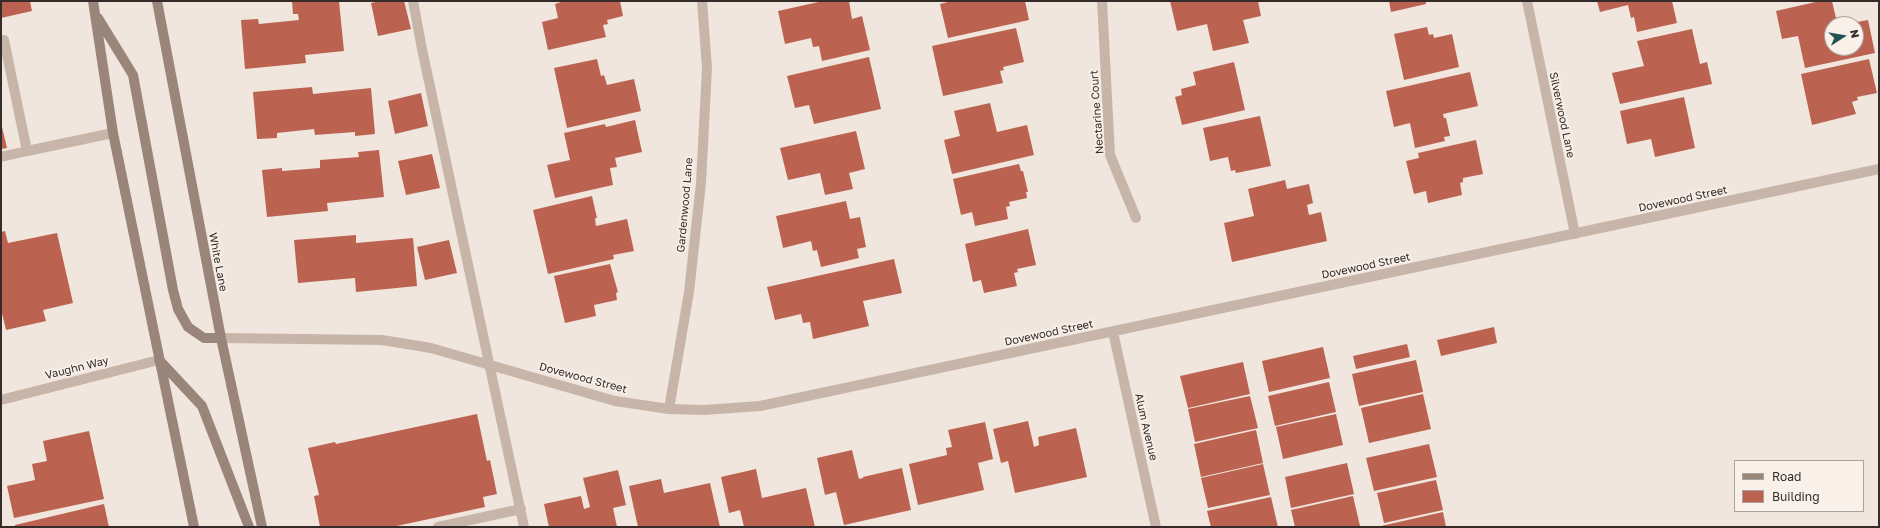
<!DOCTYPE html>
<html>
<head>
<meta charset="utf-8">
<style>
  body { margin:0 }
  #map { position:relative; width:1880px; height:528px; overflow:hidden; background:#f0e6dd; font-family:"Golos Text",sans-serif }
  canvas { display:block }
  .frame { position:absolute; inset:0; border:2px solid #352c29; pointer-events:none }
  .legend { position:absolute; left:1734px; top:460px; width:130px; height:52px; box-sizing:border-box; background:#f8f0e9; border:1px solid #aaa29c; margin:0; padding:5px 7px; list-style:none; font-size:12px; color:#352c29 }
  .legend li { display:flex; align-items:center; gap:8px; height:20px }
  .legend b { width:20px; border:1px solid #aaa29c }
  .north { position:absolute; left:1824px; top:16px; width:40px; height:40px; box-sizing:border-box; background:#f8f0e9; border:1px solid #aaa29c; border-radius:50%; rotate:78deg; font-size:11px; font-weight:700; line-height:16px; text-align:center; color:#352c29 }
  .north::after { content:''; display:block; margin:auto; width:14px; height:18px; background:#225353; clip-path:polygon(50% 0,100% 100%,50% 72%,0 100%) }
</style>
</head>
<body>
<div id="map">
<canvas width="1880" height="528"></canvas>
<div class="frame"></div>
<ul class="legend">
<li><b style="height:5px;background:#9a857b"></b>Road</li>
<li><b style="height:11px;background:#bb6350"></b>Building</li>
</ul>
<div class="north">N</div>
</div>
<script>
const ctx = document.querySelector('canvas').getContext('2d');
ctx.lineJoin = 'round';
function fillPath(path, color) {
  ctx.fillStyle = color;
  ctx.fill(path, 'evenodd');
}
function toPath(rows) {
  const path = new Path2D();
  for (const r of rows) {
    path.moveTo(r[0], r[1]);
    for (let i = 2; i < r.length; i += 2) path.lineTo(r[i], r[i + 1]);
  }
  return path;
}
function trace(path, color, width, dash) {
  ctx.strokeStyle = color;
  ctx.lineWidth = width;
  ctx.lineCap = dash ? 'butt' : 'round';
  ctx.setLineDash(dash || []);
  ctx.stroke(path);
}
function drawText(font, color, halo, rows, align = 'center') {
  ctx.font = font + ' "Golos Text",sans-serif';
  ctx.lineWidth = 3.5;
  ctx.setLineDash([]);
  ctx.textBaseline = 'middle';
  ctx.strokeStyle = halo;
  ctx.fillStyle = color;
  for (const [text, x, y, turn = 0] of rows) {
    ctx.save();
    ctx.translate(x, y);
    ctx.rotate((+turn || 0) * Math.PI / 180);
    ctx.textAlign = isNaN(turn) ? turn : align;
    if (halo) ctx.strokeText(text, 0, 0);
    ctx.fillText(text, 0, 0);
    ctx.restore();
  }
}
const building = toPath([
  [1,1,30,1,32,11,1,18],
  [292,1,339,1,344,51,305,55,306,63,245,69,241,20,258,19,259,24,299,20,298,14,293,14],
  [381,1,404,1,411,29,378,36,371,3],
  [564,1,620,1,623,16,607,20,608,24,603,25,606,37,548,50,542,22,558,18,555,4],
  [823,1,849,1,852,19,862,16,870,50,822,61,819,46,813,47,811,38,785,44,778,11],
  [952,1,1025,1,1029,20,948,38,940,4],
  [1170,1,1258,1,1261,16,1243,20,1249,43,1213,51,1207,24,1177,31],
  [1389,1,1426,1,1426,4,1391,12],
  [1597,1,1672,1,1677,23,1637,32,1634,17,1631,18,1628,5,1600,12],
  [1820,1,1832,1,1836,18,1838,17,1840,24,1832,24,1832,48,1856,48,1856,24,1852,23,1868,20,1875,53,1805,68,1798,36,1782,39,1776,11],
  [1427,27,1429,35,1433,34,1434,38,1452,34,1459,67,1404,80,1394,34],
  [1016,28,1024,62,1003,67,1004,70,1000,71,1003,83,943,96,932,46],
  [1692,29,1700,64,1707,62,1712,84,1620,104,1612,73,1644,66,1637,41],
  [869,57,881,109,814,124,809,105,795,108,787,76],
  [597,59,601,76,604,75,607,85,634,79,641,111,567,128,554,68],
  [1869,59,1877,93,1857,97,1858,100,1852,102,1856,114,1812,125,1801,74],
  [1234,62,1245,110,1182,125,1175,97,1182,95,1181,89,1196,85,1193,72],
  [1470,72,1478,106,1443,114,1444,118,1446,118,1450,136,1444,137,1445,141,1415,148,1410,123,1394,127,1386,91],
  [312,87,313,94,371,88,375,134,355,136,355,132,315,135,314,129,277,133,277,138,257,139,253,92],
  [421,93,428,126,395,134,388,101],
  [1684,97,1695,148,1655,157,1651,139,1627,144,1620,111],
  [990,103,997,132,1027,125,1034,155,952,174,944,140,960,136,954,111],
  [1260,116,1271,166,1236,173,1235,170,1231,171,1228,157,1210,161,1203,128],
  [635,120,642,152,615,158,617,167,610,168,613,185,555,198,547,165,570,160,564,133,605,124,606,127],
  [1,123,7,148,1,149],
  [856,131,865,169,849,173,853,189,825,195,820,173,788,180,780,148],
  [1476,140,1483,174,1463,178,1463,182,1460,183,1462,195,1428,203,1426,191,1414,194,1406,161,1419,158,1418,153],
  [379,150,384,197,327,203,328,211,267,217,262,170,282,168,282,171,320,168,320,160,359,157,358,152],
  [432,154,440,188,406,195,398,161],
  [1019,164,1021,171,1023,171,1028,192,1026,192,1027,198,1009,202,1010,206,1006,207,1008,219,975,226,972,212,961,215,953,179],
  [1285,180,1287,189,1309,184,1313,203,1307,205,1309,215,1321,212,1327,241,1232,262,1224,223,1254,216,1248,189],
  [592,196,597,218,595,218,596,226,627,219,634,251,613,255,614,259,548,274,533,210],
  [846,201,850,219,860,217,866,247,857,249,859,258,821,267,817,250,813,251,811,241,783,248,776,216],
  [1028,229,1036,265,1017,269,1018,272,1014,273,1017,286,984,293,981,280,973,282,965,244],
  [5,231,8,243,57,233,73,303,43,310,46,321,6,330,1,309,1,232],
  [356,235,356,243,413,238,417,286,356,292,355,278,298,283,294,240],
  [449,240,457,273,425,280,417,247],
  [894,259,902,293,863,301,869,326,813,339,810,322,803,323,801,314,775,320,767,287],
  [610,264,618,292,616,293,617,300,594,305,596,316,565,323,554,276],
  [1494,327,1497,343,1441,356,1437,340],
  [1407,344,1410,357,1356,369,1353,356],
  [1323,347,1330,378,1269,392,1262,361],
  [1416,360,1423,392,1359,406,1352,374],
  [1243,362,1250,394,1188,408,1180,376],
  [1329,382,1336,412,1275,426,1268,396],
  [1423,394,1431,429,1369,443,1361,408],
  [1250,396,1258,428,1195,442,1188,409],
  [477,414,487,461,490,460,497,494,483,497,485,507,392,527,320,527,314,496,319,495,308,448,335,442,336,444],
  [1336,414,1343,445,1283,459,1276,427],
  [1028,421,1034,447,1039,445,1038,437,1076,428,1087,477,1015,493,1008,461,1001,463,993,429],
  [985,422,993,459,978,463,984,490,918,505,909,464,947,455,946,448,952,447,948,430],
  [1256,430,1263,463,1201,477,1194,444],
  [89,431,104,499,14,518,7,486,35,480,32,464,47,461,43,441],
  [1429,444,1437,477,1374,491,1366,458],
  [852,450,859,479,863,478,863,477,902,468,911,510,844,525,836,492,825,495,817,458],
  [1347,463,1354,494,1291,508,1285,477],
  [1263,464,1270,495,1208,508,1201,478],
  [756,469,762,498,806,488,815,527,744,527,740,510,729,513,721,477],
  [618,470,626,505,613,508,617,527,549,527,544,504,581,496,584,509,590,507,583,478],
  [661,479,664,493,710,483,720,527,638,527,629,486],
  [1436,480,1443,510,1384,523,1377,493],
  [1353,496,1360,526,1295,527,1291,510],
  [1271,497,1278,527,1211,527,1207,511],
  [104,504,109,527,15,527,15,525],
  [1443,512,1446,527,1381,527,1381,526]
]);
const lane = toPath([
  [413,1,422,49,524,527],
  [4,40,27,151,113,133],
  [1,157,27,151],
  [438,527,521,509]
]);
const street = toPath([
  [1102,1,1110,155,1136,218],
  [1527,1,1575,234],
  [1113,332,1156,527],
  [221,338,382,340,431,348,615,401,669,409,704,410,760,406,1879,169],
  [1,400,159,360],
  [669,409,689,292,701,183,707,68,702,1]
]);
const secondary = toPath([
  [93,1,113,133,194,527],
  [157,1,221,338,262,527],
  [98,18,133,75,173,290,178,309,188,327,204,338,221,338],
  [159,360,202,406,249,527]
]);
const streetNames = [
  ["Nectarine Court",1097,112,-94],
  ["Silverwood Lane",1562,115,78],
  ["Dovewood Street",1683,199,-12],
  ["Gardenwood Lane",685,205,-85],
  ["White Lane",218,262,79],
  ["Dovewood Street",1366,266,-12],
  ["Dovewood Street",1049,333,-12],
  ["Vaughn Way",77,368,-14],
  ["Dovewood Street",583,378,15],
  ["Alum Avenue",1146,427,77]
];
fillPath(building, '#bb6350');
trace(lane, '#c7b5aa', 10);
trace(street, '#c7b5aa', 10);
trace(secondary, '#9a857b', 10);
drawText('11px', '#352c29', '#f8f0e9', streetNames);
</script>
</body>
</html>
